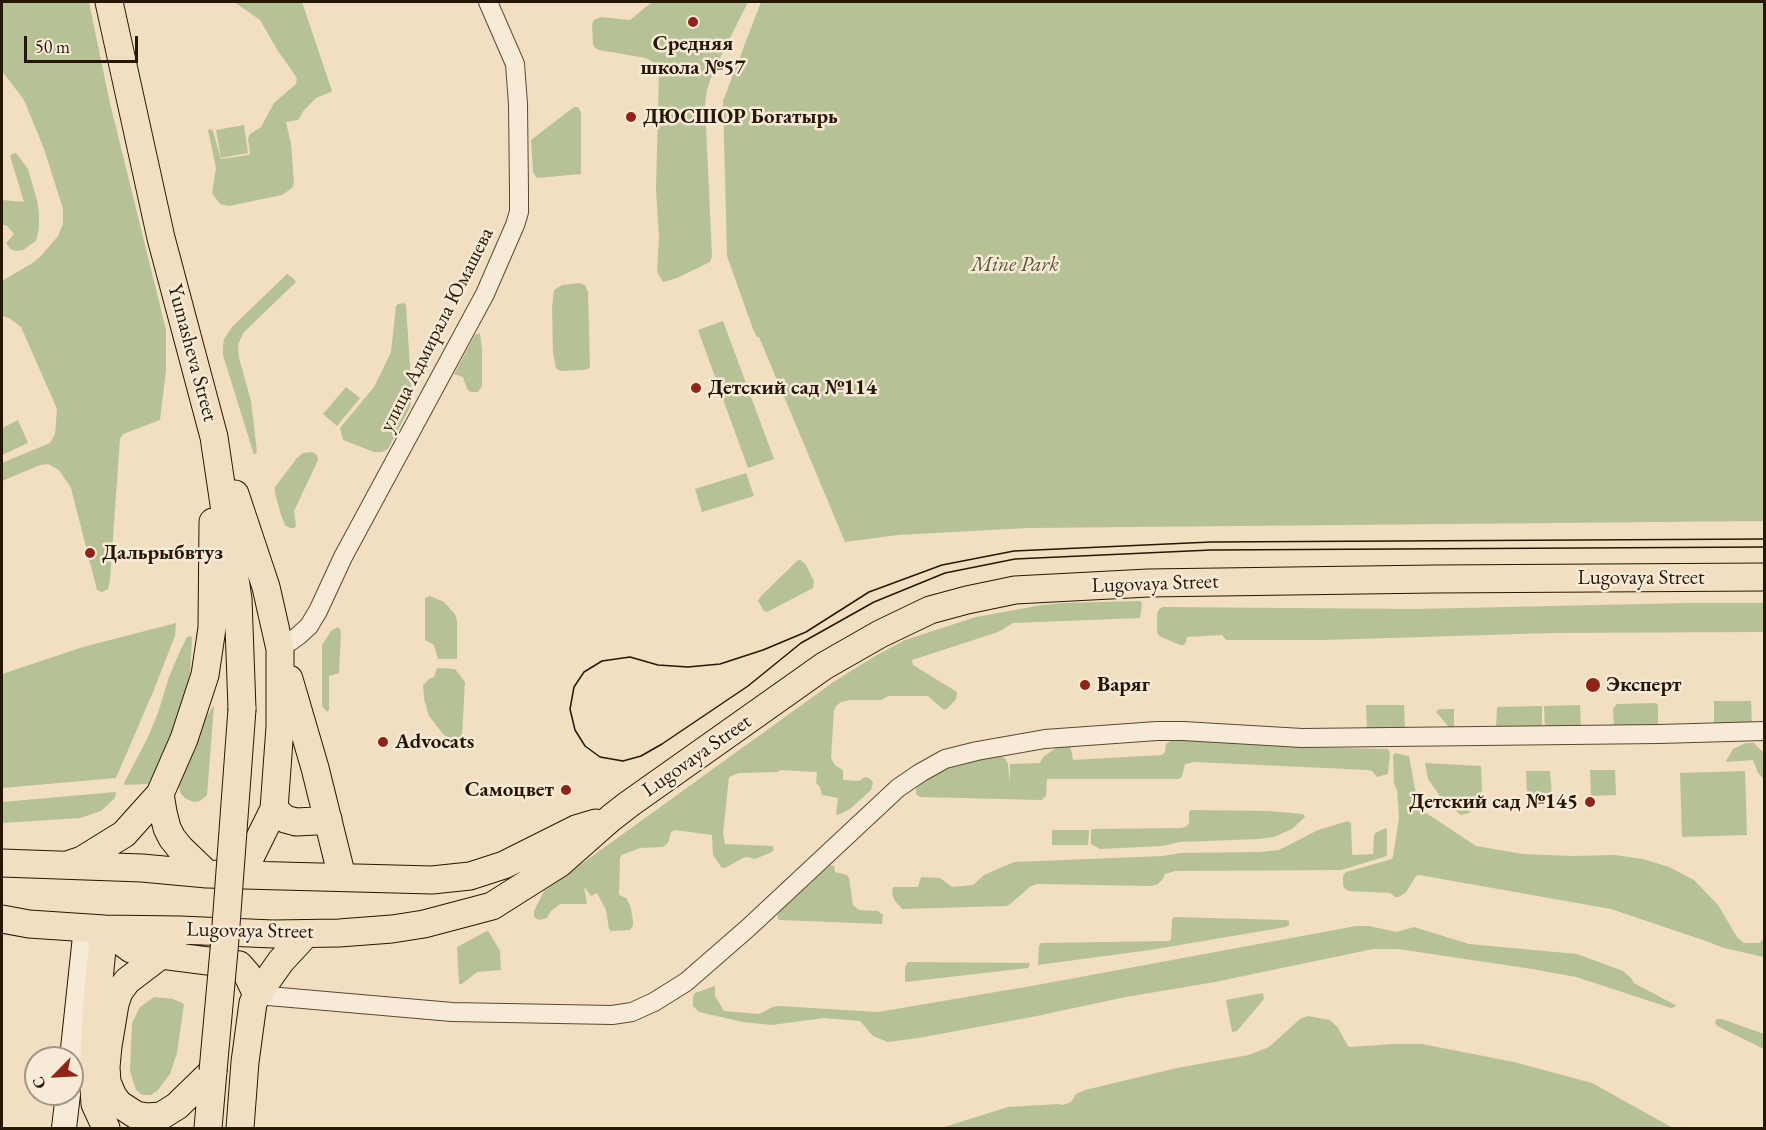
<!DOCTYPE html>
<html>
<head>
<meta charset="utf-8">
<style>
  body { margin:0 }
  #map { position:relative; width:1766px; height:1130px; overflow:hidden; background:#f2dec0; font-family:"EB Garamond",serif }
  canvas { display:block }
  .frame { position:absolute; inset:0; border:3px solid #261704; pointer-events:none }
  .north { position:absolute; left:24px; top:1046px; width:60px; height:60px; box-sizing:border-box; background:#f7ead6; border:2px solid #a39682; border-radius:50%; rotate:246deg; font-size:16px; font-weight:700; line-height:24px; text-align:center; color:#261704 }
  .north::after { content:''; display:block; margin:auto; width:21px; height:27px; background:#8f2418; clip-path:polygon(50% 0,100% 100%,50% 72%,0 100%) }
  .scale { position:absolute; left:24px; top:36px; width:114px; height:27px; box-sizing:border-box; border:3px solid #261704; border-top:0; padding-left:8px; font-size:18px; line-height:21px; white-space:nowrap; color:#261704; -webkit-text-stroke:4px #f7ead6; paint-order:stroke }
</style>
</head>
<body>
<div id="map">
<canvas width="1766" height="1130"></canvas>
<div class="frame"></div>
<div class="north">С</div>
<div class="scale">50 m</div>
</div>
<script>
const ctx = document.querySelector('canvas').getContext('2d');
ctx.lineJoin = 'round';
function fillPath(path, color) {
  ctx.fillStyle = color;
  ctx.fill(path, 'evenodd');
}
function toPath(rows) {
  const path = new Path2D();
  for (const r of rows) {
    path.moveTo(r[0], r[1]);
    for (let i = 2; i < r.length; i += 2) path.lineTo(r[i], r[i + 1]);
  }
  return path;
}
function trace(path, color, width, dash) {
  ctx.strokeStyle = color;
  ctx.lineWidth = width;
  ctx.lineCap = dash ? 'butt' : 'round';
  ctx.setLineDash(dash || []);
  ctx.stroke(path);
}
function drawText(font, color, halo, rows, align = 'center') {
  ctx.font = font + ' "EB Garamond",serif';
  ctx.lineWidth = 5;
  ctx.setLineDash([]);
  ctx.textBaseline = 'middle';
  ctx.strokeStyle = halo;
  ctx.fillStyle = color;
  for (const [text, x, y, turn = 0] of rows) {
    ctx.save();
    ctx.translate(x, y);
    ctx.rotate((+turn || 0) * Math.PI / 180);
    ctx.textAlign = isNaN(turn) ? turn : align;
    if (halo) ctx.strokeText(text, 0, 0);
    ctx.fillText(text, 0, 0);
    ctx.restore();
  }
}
const green = toPath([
  [2,2,89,2,109,99,166,330,166,370,160,420,123,434,120,439,110,580,108,589,102,592,97,590,71,488,59,470,48,464,40,465,2,481,2,463,50,443,55,434,57,409,21,327,9,318,2,316,2,281,34,262,41,256,58,236,63,224,63,209,44,149,24,100,2,71],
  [234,2,302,2,332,91,331,92,316,98,304,110,298,120,286,122,291,144,294,183,292,188,282,195,229,206,220,204,212,193,216,168,208,130,211,129,213,131,221,159,249,155,250,153,248,138,250,134,261,127,274,103,296,84,297,78,278,51,260,20],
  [652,2,748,2,713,72,707,90,705,104,712,256,710,262,677,278,663,282,657,272,659,238,656,188,659,72,653,62,646,58,599,50,595,48,593,44,592,24,594,20,601,17,630,20],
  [761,2,1764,2,1764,521,1028,528,898,535,845,542,759,337,757,337,753,329,727,256,723,101],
  [574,107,578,107,581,112,581,174,537,178,533,172,531,140],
  [244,125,248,153,221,158,216,130],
  [16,153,28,169,37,200,39,213,39,228,36,241,23,250,16,251,10,249,6,243,14,234,6,225,2,225,2,200,24,202,10,156,12,154],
  [287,274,293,278,296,282,243,333,238,345,239,358,251,401,257,452,254,455,223,355,223,347,224,339,232,327],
  [579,283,585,285,588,292,590,368,584,370,560,371,556,368,553,353,552,308,554,290,562,285],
  [404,303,406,305,412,397,410,407,388,449,382,452,374,452,343,440,340,428,374,387,379,377,391,352,396,306,398,304],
  [723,321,774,459,748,468,698,330],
  [479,333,480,334,482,348,482,386,478,392,470,392,467,389,463,377,454,374,475,335],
  [346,387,360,398,337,426,323,414],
  [18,420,28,443,2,455,2,428],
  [312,452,317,455,318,460,294,511,296,526,294,528,290,528,285,525,281,515,275,493,275,487,297,458,303,453],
  [746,473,754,496,702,512,695,489],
  [798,560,801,560,806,565,814,581,813,588,767,612,764,611,758,601,761,596],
  [430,596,444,602,455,614,457,621,457,659,438,659,434,645,425,640,425,598],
  [1140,601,1142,603,1140,618,1013,623,998,632,912,660,913,665,957,692,956,699,948,708,944,710,928,696,888,696,881,700,850,700,841,702,836,706,834,711,831,758,835,765,843,770,843,780,859,781,865,777,869,778,873,782,871,790,850,809,838,815,836,814,838,798,822,795,820,787,816,783,817,773,816,772,781,770,777,772,739,773,729,777,723,833,725,844,772,846,774,849,772,852,755,859,747,857,743,858,725,868,722,868,713,855,712,835,675,830,671,832,668,843,663,847,640,848,622,855,620,858,619,895,626,898,630,905,633,920,633,926,630,930,611,931,609,929,606,910,597,893,591,896,584,887,587,904,560,904,551,911,547,918,539,920,534,917,534,911,544,891,832,683,875,656,905,640,976,617,1042,605,1063,603],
  [1688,603,1764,603,1764,632,1551,633,1324,640,1226,640,1222,635,1187,637,1186,642,1184,645,1180,645,1159,636,1157,632,1157,614,1159,609,1163,607,1415,609],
  [176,623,175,636,153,692,116,778,2,788,2,674,83,647],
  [338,627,341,631,339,673,329,676,329,710,327,712,322,706,322,645,331,631],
  [191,636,192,639,190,674,176,724,166,749,149,784,125,785,124,783,147,739,158,713,169,677,180,651,187,637],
  [437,668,455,669,465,682,462,735,459,740,448,739,443,734,429,716,424,699,423,685,429,679,434,677],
  [1714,701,1751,701,1752,724,1714,725],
  [1655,703,1658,705,1658,727,1614,728,1613,709,1617,704],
  [214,705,207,795,200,801,194,802,186,799,181,794,179,788,181,777,204,721],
  [1366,705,1404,705,1405,729,1367,730],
  [1580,705,1581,730,1545,730,1544,706],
  [1542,706,1542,726,1537,728,1454,731,1448,726,1436,712,1439,709,1454,709,1454,728,1496,727,1497,709,1498,707],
  [1172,740,1188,740,1299,747,1388,749,1390,753,1388,774,1377,777,1372,771,1368,770,1195,762,1185,764,1182,776,1179,779,1047,779,1046,796,1042,800,920,797,916,794,916,788,922,783,937,773,963,763,1000,756,1005,758,1008,764,1010,783,1010,764,1040,763,1043,757,1058,747,1070,744,1073,760,1162,755,1165,752,1166,744],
  [1746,743,1754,743,1764,753,1764,779,1758,773,1753,760,1727,762,1726,761,1733,749],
  [1395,753,1409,756,1416,794,1423,811,1476,846,1523,854,1573,856,1615,855,1643,859,1669,867,1694,880,1718,905,1737,937,1744,943,1759,943,1764,939,1764,957,1724,948,1703,940,1611,909,1419,875,1416,876,1406,892,1399,897,1395,897,1390,893,1349,891,1344,888,1343,884,1343,876,1346,872,1392,859,1393,856,1399,818,1397,790,1394,783,1393,755],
  [1425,763,1481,766,1482,790,1477,803,1469,813,1461,815,1444,802,1428,779],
  [1590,770,1615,770,1616,795,1591,796],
  [1526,771,1550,771,1552,796,1527,797],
  [1745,771,1747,835,1682,837,1680,773],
  [116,792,115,798,101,811,80,818,2,823,2,802],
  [1191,810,1269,811,1303,814,1305,817,1292,829,1274,837,1258,839,1180,842,1162,846,1100,849,1091,844,1091,830,1094,829,1182,828,1187,826,1189,823,1189,812],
  [1348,821,1351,823,1352,853,1353,855,1373,854,1374,836,1375,833,1386,828,1387,830,1387,855,1384,857,1341,870,1175,871,1165,874,1162,880,1158,884,1152,886,1037,884,1031,886,1009,905,1005,906,902,909,895,901,892,894,893,887,918,887,921,877,940,878,952,887,973,885,984,875,1014,862,1163,856,1180,853,1260,852,1279,850,1318,830],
  [1052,830,1089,830,1088,845,1052,845],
  [829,865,834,866,835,872,847,875,849,878,853,905,859,910,878,911,883,915,882,924,779,920,777,915,780,911],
  [1174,917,1286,920,1289,921,1289,925,1286,927,1150,950,1038,965,1039,946,1041,943,1169,941,1171,939,1172,919],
  [1356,926,1369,926,1397,932,1414,927,1469,944,1577,954,1623,971,1631,978,1634,983,1677,1006,1671,1008,1576,977,1532,969,1398,949,1373,949,1215,982,1126,997,1032,1017,918,1038,888,1042,873,1036,860,1021,824,1018,772,1025,743,1022,699,1012,693,1006,693,997,695,993,715,986,715,996,724,1011,759,1014,773,1007,779,1006,878,1012,1037,985],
  [487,931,489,932,500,951,501,970,477,972,462,984,459,984,457,947],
  [908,962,1029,963,1030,964,1028,968,905,982,905,967],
  [1263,993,1264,999,1237,1031,1232,1032,1226,1000],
  [154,997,173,999,184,1004,177,1053,170,1074,158,1090,151,1095,142,1095,136,1090,130,1071,132,1023,140,1007],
  [1308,1016,1330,1020,1338,1028,1348,1046,1351,1047,1393,1044,1422,1044,1514,1062,1592,1083,1673,1128,941,1128,1008,1107,1058,1104,1063,1105,1071,1102,1076,1094,1085,1090,1177,1068,1249,1055,1269,1047,1300,1019],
  [1717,1019,1722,1019,1764,1034,1764,1049,1717,1026,1715,1022]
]);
const street = toPath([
  [280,649,298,636,309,626,318,611,343,557,485,294,515,225,519,212,519,191,518,104,515,64,488,2],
  [257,995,452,1012,612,1015,632,1012,654,1002,686,982,748,928,898,788,920,773,945,759,977,751,1045,739,1157,731,1183,731,1302,738,1659,734,1764,731]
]);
const secondary = toPath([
  [72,1058,86,927],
  [64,1128,68,1094]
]);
const primary = toPath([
  [109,2,161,238,214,437,238,599,242,709],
  [235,494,266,587,280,649,280,727,274,809,242,874],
  [289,679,315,768,342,877],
  [160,794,163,812,167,828,172,838,180,848,207,874],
  [274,809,285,819,296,822,316,821,328,819],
  [2,863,142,868,207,874,432,880,470,876,504,865,576,829,596,823],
  [70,864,82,860,124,834,160,794,184,739,205,675,212,628,213,522],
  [2,919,29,924,104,929,180,930,273,934,339,933,392,929,424,924,492,906,560,863,611,818,629,804,824,666,880,634,930,610,967,600,1015,590,1148,583,1434,579,1764,577],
  [104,929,97,1000,93,1075,95,1104,106,1128],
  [104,929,131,949,161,955,239,965,247,974,257,995],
  [180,930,161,955,127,981,119,992,115,1004,108,1046,106,1067,107,1082,113,1096,119,1104,136,1115,147,1117,161,1116,177,1106,213,1071],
  [208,1128,213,1071],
  [240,1128,245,1062,253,1003,257,995,281,961,306,934]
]);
const tram = toPath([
  [1764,539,1211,542,1014,551,942,565,869,592,806,632,763,650,720,664,688,667,658,665,630,657,602,661,584,672,574,687,570,709,575,730,585,746,600,757,623,761,641,756,662,744,748,686,801,643,874,602,945,573,1015,559,1211,550,1764,547]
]);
const primaryBridge = toPath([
  [213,1071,225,939,242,709]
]);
const markers = [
  [693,22,6,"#8f2418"],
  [631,117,6,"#8f2418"],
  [696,388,6,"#8f2418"],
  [90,553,6,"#8f2418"],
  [1085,685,6,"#8f2418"],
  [1593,685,8,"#8f2418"],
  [383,742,6,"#8f2418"],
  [566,790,6,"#8f2418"],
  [1590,802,6,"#8f2418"]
];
const poiNames = [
  ["Средняя",693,44,"center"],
  ["школа №57",693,68,"center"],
  ["ДЮСШОР Богатырь",643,117],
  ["Детский сад №114",708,388],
  ["Дальрыбвтуз",102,553],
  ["Варяг",1097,685],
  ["Эксперт",1606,685],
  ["Advocats",395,742],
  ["Самоцвет",554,790,"right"],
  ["Детский сад №145",1578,802,"right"]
];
const parkNames = [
  ["Mine Park",1015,265]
];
const streetNames = [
  ["улица Адмирала Юмашева",437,330,-63],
  ["Yumasheva Street",192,353,75],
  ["Lugovaya Street",1641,578],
  ["Lugovaya Street",1155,584,-2],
  ["Lugovaya Street",697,756,-35],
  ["Lugovaya Street",250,931,1]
];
fillPath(green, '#b6c296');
trace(street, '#594933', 20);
trace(secondary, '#261704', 26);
trace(primary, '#261704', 29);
trace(street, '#f7ead6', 18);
trace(secondary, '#f7ead6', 24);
trace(primary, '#f2dec0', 27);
trace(tram, '#261704', 1.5);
trace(primaryBridge, '#261704', 29, []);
trace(primaryBridge, '#f2dec0', 27);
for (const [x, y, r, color] of markers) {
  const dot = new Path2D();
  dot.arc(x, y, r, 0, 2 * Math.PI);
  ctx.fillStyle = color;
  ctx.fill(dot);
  trace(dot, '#f7ead6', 2);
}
drawText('bold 21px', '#261704', '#f7ead6', poiNames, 'left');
drawText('italic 21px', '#585337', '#f7ead6', parkNames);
drawText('21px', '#261704', '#f7ead6', streetNames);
</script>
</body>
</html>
